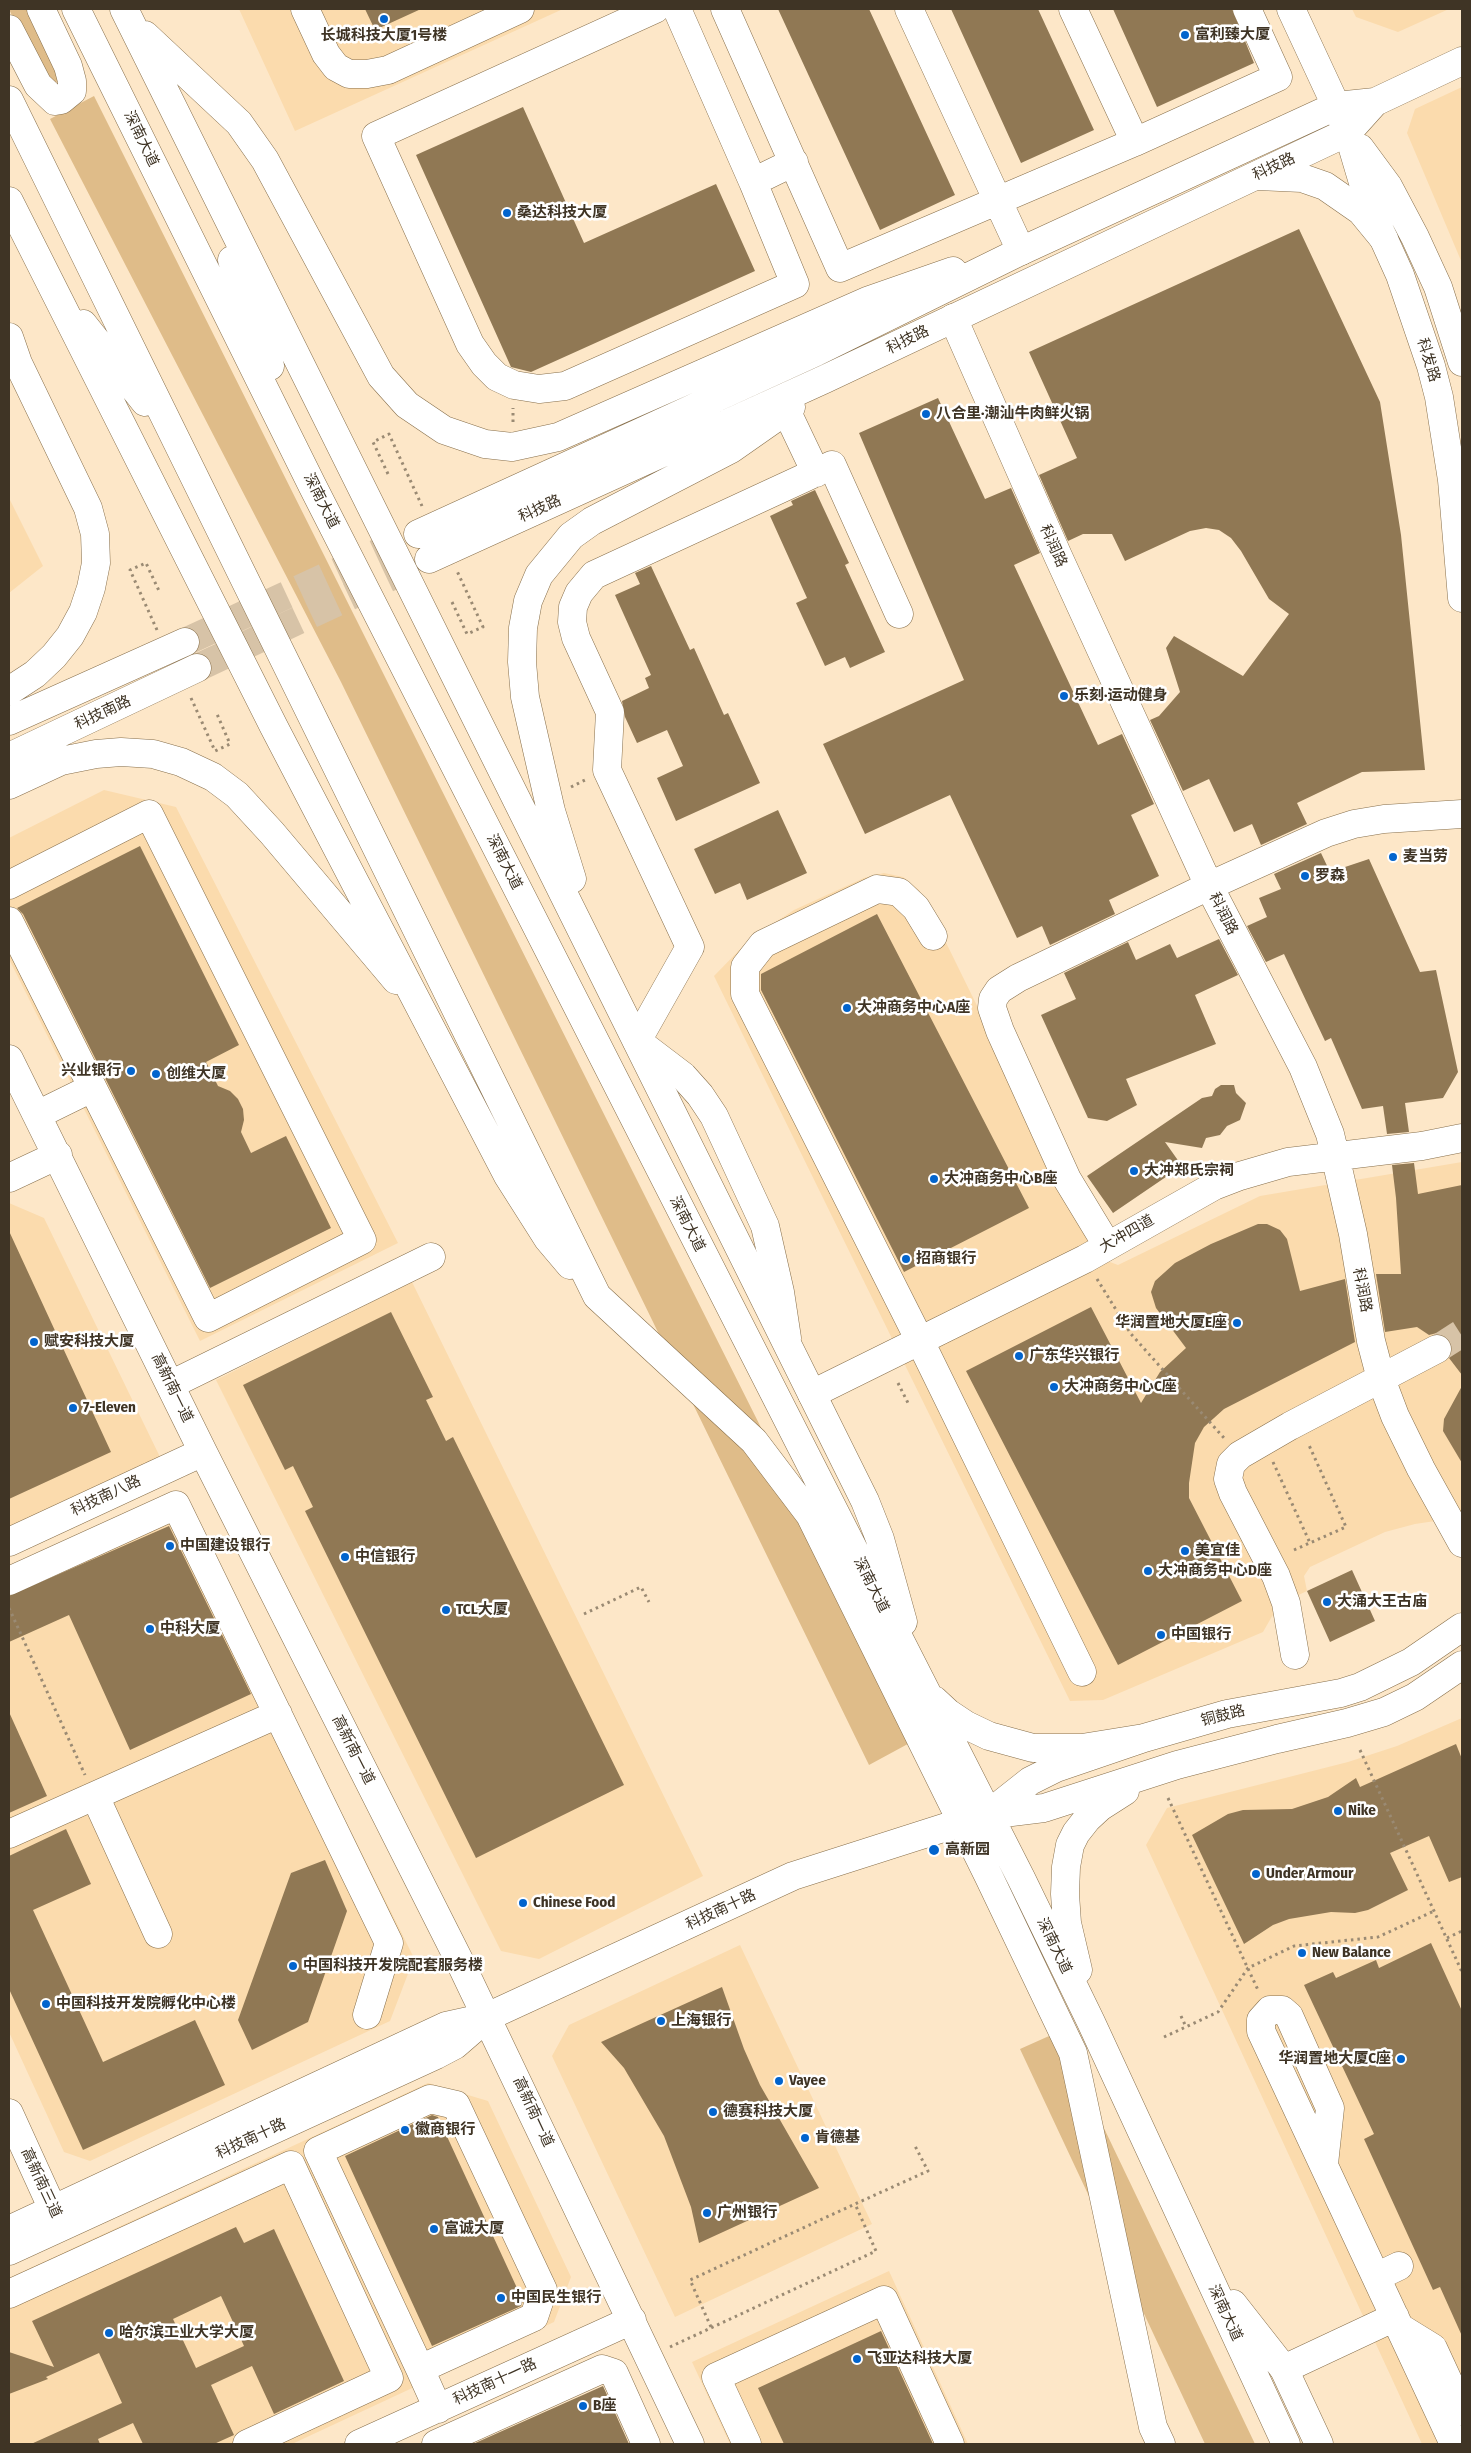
<!DOCTYPE html>
<html>
<head>
<meta charset="utf-8">
<style>
  body { margin:0 }
  #map { position:relative; width:1471px; height:2453px; overflow:hidden; background:#fde7c8; font-family:"Fira Sans Condensed",sans-serif }
  canvas { display:block }
  .frame { position:absolute; inset:0; border:10px solid #3f3425; pointer-events:none }
</style>
</head>
<body>
<div id="map">
<canvas width="1471" height="2453"></canvas>
<div class="frame"></div>
</div>
<script>
const ctx = document.querySelector('canvas').getContext('2d');
ctx.lineJoin = 'round';
function fillPath(path, color) {
  ctx.fillStyle = color;
  ctx.fill(path, 'evenodd');
}
function toPath(rows) {
  const path = new Path2D();
  for (const r of rows) {
    path.moveTo(r[0], r[1]);
    for (let i = 2; i < r.length; i += 2) path.lineTo(r[i], r[i + 1]);
  }
  return path;
}
function trace(path, color, width, dash) {
  ctx.strokeStyle = color;
  ctx.lineWidth = width;
  ctx.lineCap = dash ? 'butt' : 'round';
  ctx.setLineDash(dash || []);
  ctx.stroke(path);
}
function drawText(font, color, halo, rows, align = 'center') {
  ctx.font = font + ' "Fira Sans Condensed","Noto Sans SC",sans-serif';
  ctx.lineWidth = 5;
  ctx.setLineDash([]);
  ctx.textBaseline = 'middle';
  ctx.strokeStyle = halo;
  ctx.fillStyle = color;
  for (const [text, x, y, turn = 0] of rows) {
    ctx.save();
    ctx.translate(x, y);
    ctx.rotate((+turn || 0) * Math.PI / 180);
    ctx.textAlign = isNaN(turn) ? turn : align;
    if (halo) ctx.strokeText(text, 0, 0);
    ctx.fillText(text, 0, 0);
    ctx.restore();
  }
}
const built = toPath([
  [239,9,563,9,295,131],
  [1352,9,1449,9,1398,32,1356,17],
  [1462,87,1462,263,1407,133,1415,109],
  [9,498,43,566,9,593],
  [104,790,176,807,398,1243,200,1341,9,959,9,838],
  [884,873,903,877,919,890,930,910,1038,1130,1110,1262,1118,1265,1260,1196,1462,1162,1462,1517,1415,1524,1385,1532,1310,1567,1304,1576,1307,1591,1279,1604,1263,1632,1103,1700,1070,1701,714,976,750,939,794,910,864,878],
  [9,1203,44,1218,160,1457,9,1527],
  [412,1282,703,1876,539,1959,501,1951,216,1380],
  [187,1502,414,1958,390,2021,90,2161,64,2152,9,2032,9,1567],
  [1462,1718,1462,2444,1422,2444,1146,1845,1167,1808,1348,1762,1397,1746],
  [740,1945,872,2224,675,2317,552,2056,569,2025],
  [428,2083,488,2101,571,2277,554,2322,292,2444,9,2444,9,2278],
  [889,2271,968,2444,730,2444,692,2362]
]);
const green = toPath([
  [9,9,37,9,67,75,52,85,40,77],
  [94,96,917,1739,869,1765,341,682,50,119],
  [1058,2032,1255,2444,1205,2444,1020,2049]
]);
const building = toPath([
  [365,9,421,9,375,30],
  [778,9,869,9,955,195,880,230],
  [951,9,1038,9,1094,130,1021,163],
  [1113,9,1232,9,1254,63,1157,107],
  [523,107,584,243,716,184,755,271,531,372,511,367,416,155],
  [1299,229,1380,402,1401,535,1425,770,1362,772,1297,803,1307,824,1261,845,1252,824,1234,832,1209,779,1183,791,1150,720,1159,716,1180,692,1166,648,1174,636,1243,676,1289,614,1269,599,1241,551,1231,538,1219,530,1206,528,1190,531,1125,561,1112,534,1083,534,1068,541,1039,475,1077,458,1029,352],
  [938,398,985,499,1011,488,1040,553,1014,565,1098,745,1122,734,1154,804,1131,815,1159,876,1109,900,1115,914,1050,945,1042,926,1017,938,950,795,865,834,823,744,964,680,859,433],
  [815,490,849,563,845,565,885,652,850,668,845,657,825,666,796,603,807,598,770,516,793,505,791,501],
  [651,566,690,650,694,648,724,715,728,713,760,783,676,821,657,778,683,766,667,730,637,743,625,717,622,701,649,688,645,678,651,675,615,595,640,584,635,573],
  [778,810,807,873,747,900,740,883,715,894,694,849],
  [140,846,239,1045,206,1062,218,1086,230,1091,238,1099,243,1109,244,1120,241,1132,251,1153,286,1136,331,1228,210,1288,23,914,17,908],
  [1321,853,1330,872,1369,859,1420,972,1436,970,1458,1072,1443,1098,1405,1103,1409,1132,1387,1134,1383,1106,1362,1109,1331,1038,1325,1041,1284,954,1266,962,1247,926,1267,917,1259,898,1281,889,1274,874],
  [877,914,1029,1208,904,1272,761,990,761,974],
  [1219,939,1238,975,1195,995,1216,1044,1126,1079,1137,1105,1107,1121,1088,1118,1041,1015,1076,999,1064,973,1128,942,1136,960,1170,944,1177,958],
  [1221,1085,1234,1085,1236,1093,1246,1103,1240,1120,1227,1126,1220,1135,1206,1138,1202,1148,1165,1142,1182,1166,1113,1213,1087,1176,1202,1098,1212,1096,1215,1089],
  [1414,1163,1418,1194,1462,1185,1462,1375,1449,1358,1453,1349,1451,1341,1445,1336,1437,1333,1429,1335,1417,1327,1385,1332,1376,1274,1401,1274,1396,1198,1392,1165],
  [1258,1224,1267,1224,1280,1230,1287,1239,1300,1291,1345,1279,1355,1342,1224,1409,1204,1427,1195,1443,1189,1483,1189,1498,1242,1601,1118,1665,966,1371,1091,1307,1141,1403,1160,1372,1186,1348,1156,1308,1151,1292,1155,1281,1175,1263,1211,1244],
  [9,1231,111,1452,9,1499],
  [391,1312,433,1397,426,1400,446,1441,453,1437,624,1785,476,1858,305,1511,313,1507,293,1466,285,1470,243,1385],
  [1462,1386,1462,1463,1443,1431,1444,1419],
  [169,1526,251,1694,130,1750,69,1615,9,1642,9,1596],
  [1352,1570,1375,1621,1330,1642,1307,1591],
  [9,1712,47,1796,9,1813],
  [1456,1744,1462,1759,1462,1877,1449,1882,1429,1836,1390,1853,1408,1890,1368,1910,1355,1913,1331,1912,1289,1919,1273,1925,1244,1944,1192,1835,1228,1814,1243,1810,1292,1809,1328,1797,1356,1778,1360,1787],
  [66,1829,91,1884,33,1910,103,2062,195,2020,225,2085,83,2150,9,1989,9,1856],
  [325,1860,347,1911,308,2022,252,2050,238,2020,291,1873],
  [1431,1943,1462,2011,1462,2336,1440,2287,1433,2290,1364,2139,1374,2134,1304,1985,1333,1972,1336,1978,1376,1960,1379,1968],
  [722,1987,744,2049,760,2085,819,2188,699,2243,691,2207,664,2136,624,2068,601,2042],
  [432,2115,438,2117,523,2301,521,2306,432,2346,345,2156],
  [236,2227,244,2243,274,2229,344,2381,274,2414,252,2366,211,2385,234,2435,214,2444,143,2444,133,2423,98,2439,100,2444,31,2444,122,2403,99,2353,46,2377,48,2379,9,2394,9,2352,54,2367,32,2321],
  [221,2296,244,2346,196,2368,173,2319],
  [881,2331,933,2444,784,2444,758,2388],
  [603,2386,629,2444,473,2444]
]);
const minorTunnel = toPath([
  [1437,1349,1462,1333]
]);
const majorTunnel = toPath([
  [185,642,418,534],
  [197,668,429,559]
]);
const path = toPath([
  [513,422,513,408],
  [388,474,373,442,389,434,422,506],
  [452,602,467,634,483,627,457,571],
  [157,630,130,570,146,563,160,593],
  [191,698,215,751,230,744,217,714],
  [571,787,585,780],
  [1097,1279,1131,1334,1224,1438],
  [898,1383,909,1405],
  [1273,1462,1310,1543],
  [1294,1550,1346,1527,1308,1443],
  [9,1608,85,1775],
  [584,1614,641,1587,649,1602],
  [1360,1750,1462,1972],
  [1168,1798,1258,1990],
  [1447,1938,1462,1931],
  [1181,2016,1186,2027],
  [1164,2037,1218,2012,1248,1968,1294,1946,1378,1937,1434,1911],
  [711,2327,690,2280,855,2204],
  [670,2347,876,2251,855,2204,928,2171,915,2146]
]);
const minor = toPath([
  [305,9,326,54,336,67,349,74,367,74,388,70,520,9],
  [655,9,376,136,470,344,484,364,497,377,514,385,539,389,565,386,795,284,753,182,677,9],
  [725,9,840,268,1135,142,1278,77,1247,9],
  [909,9,1021,251],
  [1073,9,1135,142],
  [1348,132,1372,213,1400,275,1431,366,1439,397,1452,480,1462,598],
  [1360,148,1388,186,1415,237,1438,287,1462,362],
  [753,182,794,162],
  [953,318,1058,556,1209,886,1303,1067,1330,1134,1335,1155,1353,1234,1371,1341,1381,1379,1395,1416,1421,1469,1462,1543],
  [786,410,816,473],
  [9,885,149,814,362,1240,208,1318,9,921],
  [933,936,916,908,899,892,877,889,763,944,745,967,745,994,920,1341,1082,1672],
  [9,1059,203,1452,459,1960,690,2444],
  [37,1115,92,1088],
  [9,1178,58,1155],
  [1107,1245,1067,1179,1000,1031,992,1008,993,999,999,990,1018,978,1209,886,1326,833,1354,824,1384,819,1462,814],
  [787,1338,780,1292,765,1226,714,1116,700,1095,683,1076,637,1041,690,947,607,770,610,712,576,638,572,622,573,607,579,593,594,575,832,465,899,614],
  [170,1385,431,1257],
  [812,1394,1085,1259,1214,1186,1240,1176,1288,1162,1422,1146,1462,1138],
  [9,1542,203,1452],
  [9,1581,176,1505,389,1943,367,2015],
  [1295,1655,1286,1603,1276,1576,1233,1493,1228,1479,1231,1464,1240,1455,1290,1426,1437,1349],
  [95,1796,158,1934],
  [9,1834,278,1714],
  [9,2113,60,2225],
  [1324,2164,1330,2108,1289,2016,1282,2010,1270,2010,1261,2020,1261,2031,1454,2444],
  [9,2230,446,2026,487,2017,793,1876,962,1822],
  [9,2251,436,2055,455,2045,485,2019],
  [1376,2277,1399,2266],
  [9,2294,291,2165,389,2378,247,2444],
  [1399,2327,1433,2348,1462,2411],
  [420,2369,534,2317,543,2290,456,2105,430,2099,318,2151,420,2369,438,2409],
  [1284,2369,1395,2317],
  [359,2444,632,2320],
  [436,2444,602,2369,614,2373,646,2444],
  [747,2444,716,2377,884,2300,950,2444]
]);
const major = toPath([
  [76,9,312,485,1021,1878,1091,2022,1286,2444],
  [124,9,865,1501,880,1539,903,1622],
  [1291,9,1344,123],
  [9,29,38,85,55,101,61,100,72,91,72,81,68,66,41,9],
  [145,35,239,123,265,160,381,376,407,405,444,430,485,444,512,447,558,437,867,301,953,271],
  [9,100,597,1296,754,1441,810,1515,988,1875,1073,2053,1153,2427,1161,2444],
  [1258,176,1302,178,1325,186,1361,211,1384,239],
  [9,201,274,727,508,1176,548,1239,570,1265],
  [232,260,270,366],
  [83,324,145,402],
  [9,337,18,363,88,508,95,534,96,563,91,588,83,612,70,636,54,656,35,674,9,691],
  [418,534,816,352,1021,251,1336,106,1375,102,1462,61],
  [429,559,825,379,1348,132,1375,102],
  [9,721,185,642],
  [9,757,197,668],
  [9,785,61,761,96,754,121,752,153,754,181,762,213,777,237,795,272,833,396,980],
  [572,879,551,811,525,697,522,662,523,628,528,601,539,575,571,536,592,521,731,449,791,407],
  [934,1700,948,1713,966,1725,989,1736,1033,1748,1082,1748,1144,1738],
  [987,1815,1030,1781,1056,1768,1144,1738,1227,1714,1341,1693,1360,1687,1411,1662,1462,1627],
  [972,1819,987,1815,1044,1808,1177,1765,1277,1739,1347,1723,1384,1712,1415,1697,1462,1665],
  [1078,1970,1067,1923,1065,1894,1066,1867,1070,1845,1076,1833,1087,1819,1100,1807,1125,1791],
  [1233,2304,1284,2369,1319,2444]
]);
const markers = [
  [384,19,5,"#0264cd"],
  [1185,35,5,"#0264cd"],
  [507,213,5,"#0264cd"],
  [926,414,5,"#0264cd"],
  [1064,696,5,"#0264cd"],
  [1393,857,5,"#0264cd"],
  [1305,876,5,"#0264cd"],
  [847,1008,5,"#0264cd"],
  [131,1071,5,"#0264cd"],
  [156,1074,5,"#0264cd"],
  [1134,1171,5,"#0264cd"],
  [934,1179,5,"#0264cd"],
  [906,1259,5,"#0264cd"],
  [1237,1323,5,"#0264cd"],
  [34,1342,5,"#0264cd"],
  [1019,1356,5,"#0264cd"],
  [1054,1387,5,"#0264cd"],
  [73,1408,5,"#0264cd"],
  [170,1546,5,"#0264cd"],
  [1185,1551,5,"#0264cd"],
  [345,1557,5,"#0264cd"],
  [1148,1571,5,"#0264cd"],
  [1327,1602,5,"#0264cd"],
  [446,1610,5,"#0264cd"],
  [150,1629,5,"#0264cd"],
  [1161,1635,5,"#0264cd"],
  [1338,1811,5,"#0264cd"],
  [934,1850,6,"#0264cd"],
  [1256,1874,5,"#0264cd"],
  [523,1903,5,"#0264cd"],
  [1302,1953,5,"#0264cd"],
  [293,1966,5,"#0264cd"],
  [46,2004,5,"#0264cd"],
  [661,2021,5,"#0264cd"],
  [1401,2059,5,"#0264cd"],
  [779,2081,5,"#0264cd"],
  [713,2112,5,"#0264cd"],
  [405,2130,5,"#0264cd"],
  [805,2138,5,"#0264cd"],
  [707,2213,5,"#0264cd"],
  [434,2229,5,"#0264cd"],
  [501,2298,5,"#0264cd"],
  [109,2333,5,"#0264cd"],
  [857,2359,5,"#0264cd"],
  [583,2406,5,"#0264cd"]
];
const poiNames = [
  ["富利臻大厦",1195,35],
  ["长城科技大厦1号楼",384,36,"center"],
  ["桑达科技大厦",517,213],
  ["八合里·潮汕牛肉鲜火锅",936,414],
  ["乐刻·运动健身",1074,696],
  ["麦当劳",1403,857],
  ["罗森",1315,876],
  ["大冲商务中心A座",857,1008],
  ["兴业银行",121,1071,"right"],
  ["创维大厦",166,1074],
  ["大冲郑氏宗祠",1144,1171],
  ["大冲商务中心B座",944,1179],
  ["招商银行",916,1259],
  ["华润置地大厦E座",1227,1323,"right"],
  ["赋安科技大厦",44,1342],
  ["广东华兴银行",1029,1356],
  ["大冲商务中心C座",1064,1387],
  ["7-Eleven",83,1408],
  ["中国建设银行",180,1546],
  ["美宜佳",1195,1551],
  ["中信银行",355,1557],
  ["大冲商务中心D座",1158,1571],
  ["大涌大王古庙",1337,1602],
  ["TCL大厦",456,1610],
  ["中科大厦",160,1629],
  ["中国银行",1171,1635],
  ["Nike",1348,1811],
  ["高新园",945,1850],
  ["Under Armour",1266,1874],
  ["Chinese Food",533,1903],
  ["New Balance",1312,1953],
  ["中国科技开发院配套服务楼",303,1966],
  ["中国科技开发院孵化中心楼",56,2004],
  ["上海银行",671,2021],
  ["华润置地大厦C座",1391,2059,"right"],
  ["Vayee",789,2081],
  ["德赛科技大厦",723,2112],
  ["徽商银行",415,2130],
  ["肯德基",815,2138],
  ["广州银行",717,2213],
  ["富诚大厦",444,2229],
  ["中国民生银行",511,2298],
  ["哈尔滨工业大学大厦",119,2333],
  ["飞亚达科技大厦",867,2359],
  ["B座",593,2406]
];
const streetNames = [
  ["深南大道",141,139,64],
  ["科技路",1274,167,-25],
  ["科技路",908,340,-26],
  ["科发路",1428,360,73],
  ["深南大道",321,501,63],
  ["科技路",540,509,-24],
  ["科润路",1053,546,66],
  ["科技南路",103,713,-25],
  ["深南大道",504,862,63],
  ["科润路",1223,914,63],
  ["深南大道",687,1224,63],
  ["大冲四道",1127,1234,-30],
  ["科润路",1362,1290,79],
  ["高新南一道",172,1388,64],
  ["科技南八路",106,1496,-25],
  ["深南大道",871,1585,63],
  ["铜鼓路",1223,1716,-14],
  ["高新南一道",353,1750,63],
  ["科技南十路",721,1910,-25],
  ["深南大道",1054,1946,64],
  ["高新南一道",533,2112,65],
  ["科技南十路",251,2139,-25],
  ["高新南三道",41,2183,65],
  ["深南大道",1225,2313,65],
  ["科技南十一路",495,2382,-25]
];
fillPath(built, '#fbdbad');
fillPath(green, '#dfbc89');
fillPath(building, '#907854');
trace(minorTunnel, '#d7c3a7', 28, [28, 14]);
trace(majorTunnel, '#d7c3a7', 28, [28, 14]);
trace(minor, '#876f4b', 29);
trace(major, '#876f4b', 29);
trace(path, '#9a8a73', 3, [2.5, 4]);
trace(minor, '#fff', 28);
trace(major, '#fff', 28);
for (const [x, y, r, color] of markers) {
  const dot = new Path2D();
  dot.arc(x, y, r, 0, 2 * Math.PI);
  ctx.fillStyle = color;
  ctx.fill(dot);
  trace(dot, '#fff', 2);
}
drawText('bold 15px', '#3f3425', '#fff', poiNames, 'left');
drawText('15px', '#3f3425', '#fff', streetNames);
</script>
</body>
</html>
